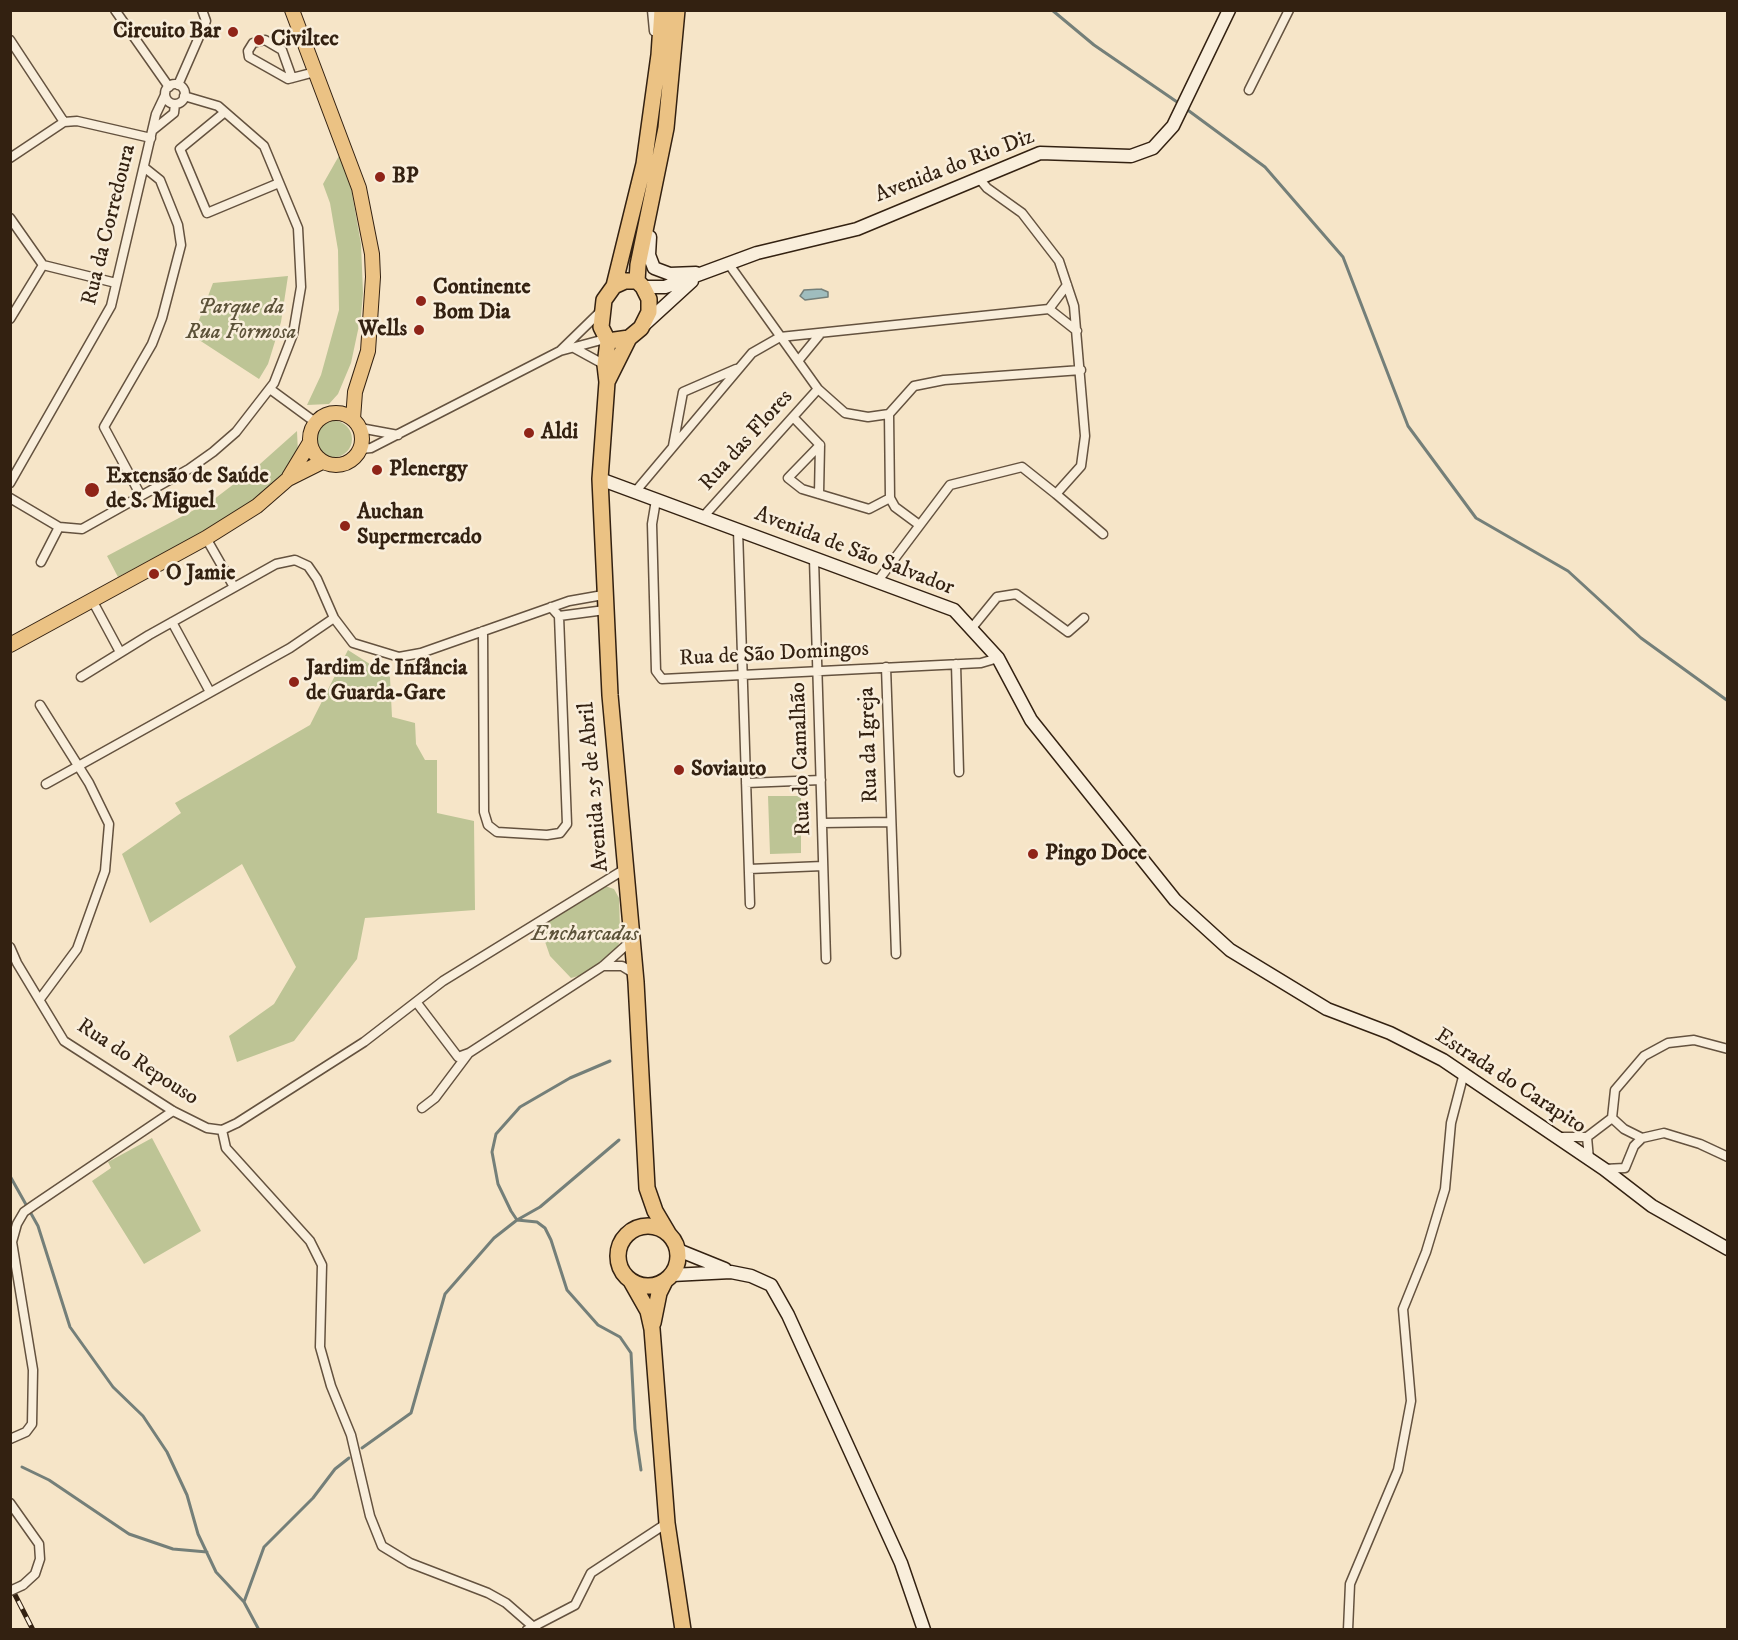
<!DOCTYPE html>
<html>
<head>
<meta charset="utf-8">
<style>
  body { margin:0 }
  #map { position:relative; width:1738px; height:1640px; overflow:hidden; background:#f6e5c8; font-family:"IM FELL DW Pica",serif }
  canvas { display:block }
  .frame { position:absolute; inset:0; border:12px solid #332111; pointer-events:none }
</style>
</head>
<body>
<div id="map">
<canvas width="1738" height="1640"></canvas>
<div class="frame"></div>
</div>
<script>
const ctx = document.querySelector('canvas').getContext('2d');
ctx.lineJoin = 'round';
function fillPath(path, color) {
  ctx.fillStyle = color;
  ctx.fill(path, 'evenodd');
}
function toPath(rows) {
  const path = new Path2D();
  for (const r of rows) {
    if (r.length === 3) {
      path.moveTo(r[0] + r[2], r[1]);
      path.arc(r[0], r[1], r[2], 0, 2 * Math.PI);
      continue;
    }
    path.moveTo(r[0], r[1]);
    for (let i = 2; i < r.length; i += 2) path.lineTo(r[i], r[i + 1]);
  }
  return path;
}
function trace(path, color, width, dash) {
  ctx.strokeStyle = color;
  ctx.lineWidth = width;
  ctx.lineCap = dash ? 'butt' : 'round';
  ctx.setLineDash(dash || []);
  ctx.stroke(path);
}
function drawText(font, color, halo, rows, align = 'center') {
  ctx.font = font + ' "IM FELL DW Pica",serif';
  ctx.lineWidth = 5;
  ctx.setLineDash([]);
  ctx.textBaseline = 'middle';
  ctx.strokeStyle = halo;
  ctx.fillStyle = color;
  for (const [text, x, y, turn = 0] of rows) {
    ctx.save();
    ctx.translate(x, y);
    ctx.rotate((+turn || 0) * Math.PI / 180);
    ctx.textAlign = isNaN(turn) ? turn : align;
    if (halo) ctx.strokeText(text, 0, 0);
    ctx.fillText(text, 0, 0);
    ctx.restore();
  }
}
const green = toPath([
  [340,154,351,188,361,244,363,293,361,316,351,363,338,394,329,404,307,405,321,375,339,310,338,250,330,203,323,184],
  [288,276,281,322,268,364,259,379,193,336,213,283],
  [334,439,18],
  [297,431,298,453,289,471,253,505,118,577,107,556,213,500,260,464],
  [348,650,390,677,392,717,415,723,416,744,425,760,437,760,437,813,474,821,475,910,365,918,357,959,294,1041,237,1062,229,1036,274,1004,296,967,242,864,150,923,122,854,181,813,175,803,310,725],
  [768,796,801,796,801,853,770,854],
  [599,884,614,889,619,898,620,929,618,952,596,971,571,978,550,956,542,933,541,920],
  [152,1138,201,1231,144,1264,92,1181,111,1168,108,1162]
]);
const water = toPath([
  [821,289,828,292,828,297,805,300,800,296,804,290,821,289]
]);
const stream = toPath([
  [1052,10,1094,45,1180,104],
  [1185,108,1265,167,1343,257,1408,426,1476,518,1568,571,1641,638,1728,701],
  [610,1061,570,1078,520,1107,496,1134,492,1152,498,1184,511,1211,517,1220,537,1222,545,1228,551,1240,567,1290,598,1325,620,1337,631,1353,635,1429,641,1470],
  [10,1176,38,1226,70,1327,113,1387,143,1416,167,1452,187,1495,198,1534,216,1572,244,1602],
  [362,1448,411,1413,445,1294,494,1238,517,1220,540,1207,619,1140],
  [22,1467,49,1480,129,1534,173,1549,207,1552],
  [259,1630,244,1602,264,1547,313,1498,335,1469,349,1458]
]);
const street = toPath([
  [115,10,169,87],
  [652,10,654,31],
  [10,40,64,122],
  [292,78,282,50,265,40,253,43,248,51,249,57,288,79,292,78,315,72],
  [175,94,10],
  [178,85,206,21,202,10],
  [1249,90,1289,10],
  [225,112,180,149,207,213,279,183],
  [153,130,174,113,175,104],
  [10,158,64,122,77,121,151,138],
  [10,218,43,265,116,283],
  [728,263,818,389,845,413,868,417,889,414],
  [1049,309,1077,331],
  [1049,309,1067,285],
  [10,319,43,265],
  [574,348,605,365],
  [561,350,601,311],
  [798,361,821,333],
  [270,389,315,422],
  [793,417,820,445,788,478,802,489,869,509,890,498],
  [360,428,398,435],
  [673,446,683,392,736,369],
  [361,449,371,448,560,351,605,339],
  [10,483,111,306,156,114,165,95],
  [635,492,752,353,780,337,1049,309],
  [819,494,820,445],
  [1056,494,1103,534],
  [141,496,104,427,152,344,162,318,181,245,178,225,160,180,145,168],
  [10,498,59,527,82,529,189,469,213,452,236,432,274,383,293,334,301,287,298,228,264,146,218,106,184,96],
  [656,500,652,524,656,671,662,679,981,663,998,658],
  [703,517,818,389],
  [918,524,895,507,890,498,889,414,914,386,944,380,1081,370],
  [738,530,750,904],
  [206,538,234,587],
  [814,559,826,959],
  [41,562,59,527],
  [877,582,950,485,1022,467,1056,494,1081,466,1085,436,1074,306,1059,261,1022,213,987,188,978,177],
  [92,600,120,652],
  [559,616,605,610],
  [172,622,210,692],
  [971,629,997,597,1016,594,1068,632,1084,618],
  [483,631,484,812,488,825,497,832,547,835,560,833,567,824,559,616,551,607],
  [956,664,959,772],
  [886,667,896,954],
  [81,677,149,635,276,564,295,560,308,566,317,579,334,618,353,643,399,657,421,653,569,601,603,595],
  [746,783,821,780],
  [46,784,290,648,334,618],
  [822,823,891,822],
  [749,869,823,866],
  [10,947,17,963,64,1041,173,1111,207,1128,222,1130],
  [603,966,622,966,635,974],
  [40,999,77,949,105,871,109,824,89,783,40,705],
  [417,1003,458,1057,469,1053,603,966,632,940],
  [1728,1049,1694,1040,1668,1043,1644,1056,1615,1090,1612,1118,1624,1129,1642,1138,1664,1133,1700,1144,1728,1157],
  [422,1108,435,1098,468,1054],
  [222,1130,226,1148,310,1241,322,1265,320,1347,331,1386,351,1435,370,1516,382,1546,410,1563,488,1593,506,1603,537,1630],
  [222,1130,237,1123,364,1042,443,981,625,869],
  [1559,1137,1587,1137,1612,1118],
  [1587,1137,1589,1159],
  [1604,1169,1625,1168,1634,1146,1642,1138],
  [10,1439,26,1432,32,1424,33,1370,12,1242,17,1224,24,1212,34,1205,173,1111],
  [10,1503,39,1544,40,1559,35,1574,23,1585],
  [527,1630,575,1605,591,1573,667,1523],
  [1348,1630,1350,1584,1398,1470,1411,1401,1403,1309,1426,1252,1445,1189,1451,1123,1464,1073]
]);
const secondary = toPath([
  [650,237,649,255,654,268,670,274,696,273],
  [643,287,665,287,757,253,857,229,1040,153,1131,156,1153,148,1173,126,1229,10],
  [645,324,692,281],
  [600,479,954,610,998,658,1031,720,1175,900,1230,950,1327,1009,1390,1033,1443,1060,1604,1169,1652,1206,1728,1249],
  [678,1250,725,1269],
  [672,1275,731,1272,751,1276,771,1285,788,1315,901,1563,924,1630]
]);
const primary = toPath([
  [292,10,359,188,372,254,373,277,368,351,355,392,353,419],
  [336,439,26],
  [289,477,309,444],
  [10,645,206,538,257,506,288,479,322,462]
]);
const highway = toPath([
  [625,281,637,281,643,287,649,299,649,312,641,328,629,338,608,341,601,327,604,300,614,286,625,281],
  [637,281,638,265,666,128,677,10],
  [614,286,644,164,659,55,662,10],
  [608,341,605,365,607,382,600,479,610,695,636,982,647,1188,655,1211,668,1233],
  [607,382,629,338],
  [648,1256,30],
  [631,1281,648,1311,652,1329,667,1523,683,1630],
  [653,1323,659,1293,665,1281]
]);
const rail = toPath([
  [10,1585,33,1630]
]);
const streetBridge = toPath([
  [10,1591,23,1585]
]);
const markers = [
  [233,32,6,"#8f2418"],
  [259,40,6,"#8f2418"],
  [380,177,6,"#8f2418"],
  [421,301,6,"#8f2418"],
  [419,330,6,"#8f2418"],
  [529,433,6,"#8f2418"],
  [377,470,6,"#8f2418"],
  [92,490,8,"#8f2418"],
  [345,526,6,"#8f2418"],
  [154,574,6,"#8f2418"],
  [294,682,6,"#8f2418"],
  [679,770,6,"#8f2418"],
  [1033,854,6,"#8f2418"]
];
const poiNames = [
  ["Circuito Bar",221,32,"right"],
  ["Civiltec",271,40],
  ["BP",392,177],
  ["Continente",433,288],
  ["Bom Dia",433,313],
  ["Wells",407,330,"right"],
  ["Aldi",541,433],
  ["Plenergy",389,470],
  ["Extensão de Saúde",106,477],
  ["de S. Miguel",106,502],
  ["Auchan",357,513],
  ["Supermercado",357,538],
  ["O Jamie",166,574],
  ["Jardim de Infância",306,669],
  ["de Guarda-Gare",306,694],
  ["Soviauto",691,770],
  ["Pingo Doce",1045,854]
];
const streetNames = [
  ["Avenida do Rio Diz",955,167,-21],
  ["Rua da Corredoura",110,225,-76],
  ["Rua das Flores",747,441,-48],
  ["Avenida de São Salvador",854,552,21],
  ["Rua de São Domingos",774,655,-3],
  ["Rua da Igreja",870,745,-92],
  ["Rua do Camalhão",802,759,-92],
  ["Avenida 25 de Abril",595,787,-95],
  ["Rua do Repouso",137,1063,33],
  ["Estrada do Carapito",1510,1082,33]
];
const parkNames = [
  ["Parque da",241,308],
  ["Rua Formosa",241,333],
  ["Encharcadas",585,935]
];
fillPath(green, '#bdc495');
fillPath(water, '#9fbdbe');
trace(water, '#747f79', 1.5);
trace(stream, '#747f79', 3);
trace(street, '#64523f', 11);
trace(secondary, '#332111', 15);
trace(primary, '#332111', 16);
trace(highway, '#332111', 18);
trace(street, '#f9eedb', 8);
trace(secondary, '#f9eedb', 12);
trace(primary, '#ebc284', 14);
trace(highway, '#ebc284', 15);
trace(rail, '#332111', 5);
trace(rail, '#f9eedb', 3, [9]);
trace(streetBridge, '#64523f', 11, []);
trace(streetBridge, '#f9eedb', 8);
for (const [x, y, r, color] of markers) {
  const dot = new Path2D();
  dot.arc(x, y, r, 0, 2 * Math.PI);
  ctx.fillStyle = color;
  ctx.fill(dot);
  trace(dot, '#f9eedb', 2);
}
drawText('bold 22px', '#332111', '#f9eedb', poiNames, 'left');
drawText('22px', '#332111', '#f9eedb', streetNames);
drawText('italic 22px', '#5c5239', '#f9eedb', parkNames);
</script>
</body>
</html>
